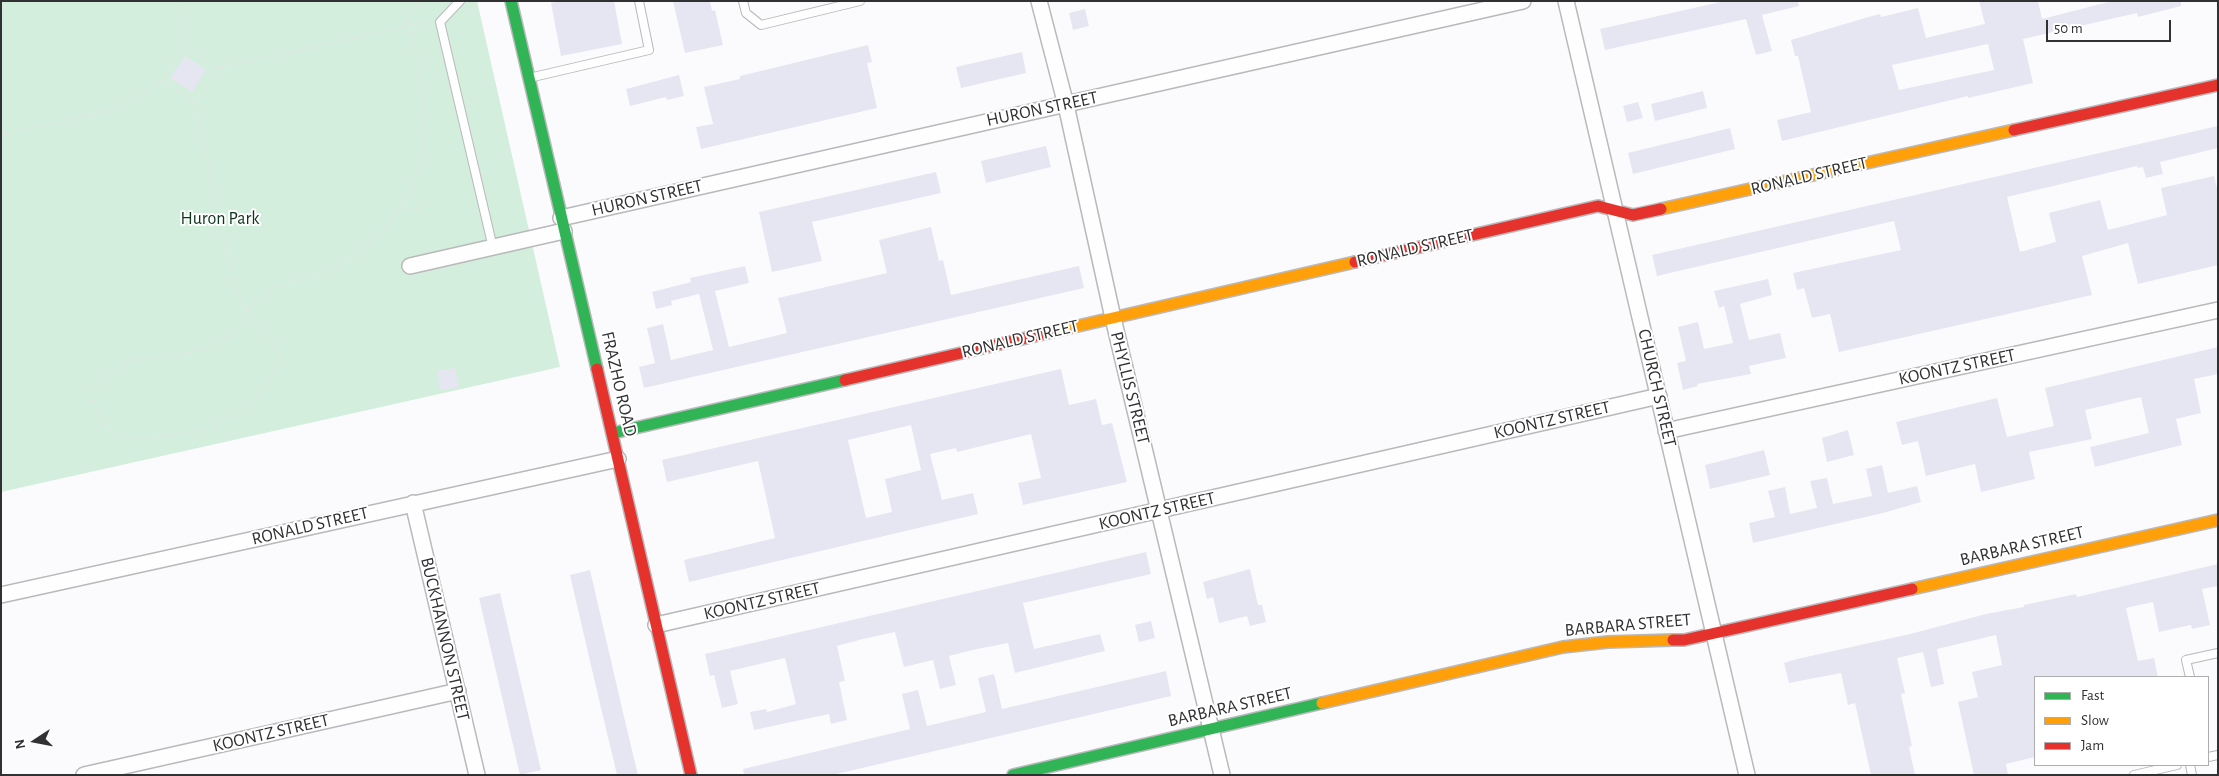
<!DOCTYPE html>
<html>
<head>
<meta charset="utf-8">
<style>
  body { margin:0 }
  #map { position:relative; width:2219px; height:776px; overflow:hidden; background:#fbfbfe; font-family:"Alegreya Sans",sans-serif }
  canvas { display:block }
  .frame { position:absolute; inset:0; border:2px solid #313134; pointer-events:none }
  .legend { position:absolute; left:2034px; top:676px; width:175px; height:90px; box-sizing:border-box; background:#fff; border:1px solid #adadae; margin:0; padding:6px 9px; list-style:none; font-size:15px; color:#313134 }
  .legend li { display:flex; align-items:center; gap:10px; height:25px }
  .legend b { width:25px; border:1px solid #adadae }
  .north { position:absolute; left:10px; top:716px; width:50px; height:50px; -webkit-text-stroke:4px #fff; paint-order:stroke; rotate:259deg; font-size:14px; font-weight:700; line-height:20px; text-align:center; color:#313134 }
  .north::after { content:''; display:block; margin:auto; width:18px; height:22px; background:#313134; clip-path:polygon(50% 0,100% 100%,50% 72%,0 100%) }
  .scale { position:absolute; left:2046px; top:20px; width:125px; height:22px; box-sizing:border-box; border:2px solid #313134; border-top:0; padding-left:6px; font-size:15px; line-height:18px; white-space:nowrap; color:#313134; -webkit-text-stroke:4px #fff; paint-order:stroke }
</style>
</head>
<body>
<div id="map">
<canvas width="2219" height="776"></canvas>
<div class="frame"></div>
<ul class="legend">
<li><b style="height:6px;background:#30b455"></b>Fast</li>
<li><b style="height:6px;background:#ff9f0a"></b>Slow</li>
<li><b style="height:6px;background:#e5322d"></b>Jam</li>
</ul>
<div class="north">N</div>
<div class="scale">50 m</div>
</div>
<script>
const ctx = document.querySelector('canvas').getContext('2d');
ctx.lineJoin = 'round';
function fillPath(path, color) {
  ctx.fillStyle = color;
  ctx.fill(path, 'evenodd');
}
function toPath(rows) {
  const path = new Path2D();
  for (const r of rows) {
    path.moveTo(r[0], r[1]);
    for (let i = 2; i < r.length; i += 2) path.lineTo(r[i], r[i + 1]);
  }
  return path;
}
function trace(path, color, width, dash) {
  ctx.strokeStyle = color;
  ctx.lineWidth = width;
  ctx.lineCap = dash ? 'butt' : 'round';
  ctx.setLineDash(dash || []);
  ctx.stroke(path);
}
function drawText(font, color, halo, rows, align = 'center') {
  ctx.font = font + ' "Alegreya Sans",sans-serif';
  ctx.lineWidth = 4;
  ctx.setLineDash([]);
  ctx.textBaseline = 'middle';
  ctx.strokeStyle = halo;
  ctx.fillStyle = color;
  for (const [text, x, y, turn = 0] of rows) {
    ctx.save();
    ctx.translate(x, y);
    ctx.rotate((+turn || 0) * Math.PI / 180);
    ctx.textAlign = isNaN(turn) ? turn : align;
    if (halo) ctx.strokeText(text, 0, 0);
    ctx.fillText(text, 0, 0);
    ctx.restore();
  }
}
const green = toPath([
  [1,1,477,1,560,367,1,492]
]);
const building = toPath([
  [560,1,614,1,622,44,561,56,551,3],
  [673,1,710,1,712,11,715,10,723,45,685,53],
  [1725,1,1798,1,1799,6,1762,15,1772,51,1756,55,1746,19,1605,50,1600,29],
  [1979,1,2038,1,2042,19,2112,1,2181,1,2181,6,2138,17,2137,13,2023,39,2033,83,1968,98,1968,96,1782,141,1777,120,1811,112,1798,56,1795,56,1791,40,1865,18,1880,14,1881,17,1918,8,1926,38,1985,24],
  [1988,44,1994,70,1899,90,1892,65],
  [1085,9,1089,26,1073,30,1069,13],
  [868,45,872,62,867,63,877,108,701,149,696,127,713,124,704,87,740,79,740,76],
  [1022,52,1026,73,961,88,956,67],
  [185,56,206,70,192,92,170,78],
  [679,75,684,96,667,100,666,97,630,106,626,89],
  [1703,91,1707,108,1655,121,1651,104],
  [1638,102,1643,118,1627,122,1623,106],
  [2218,126,2218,148,2160,162,2163,174,2146,178,2143,167,2137,168,2137,166,2007,197,2020,252,2056,242,2049,213,2100,200,2108,230,2167,215,2161,188,2214,176,2218,192,2218,265,2138,284,2128,243,2082,256,2092,295,1839,352,1830,314,1812,318,1804,288,1797,290,1793,273,1901,250,1894,221,1657,276,1652,255],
  [1730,128,1735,149,1633,174,1628,153],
  [1046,146,1051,167,986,183,981,161],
  [936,172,941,193,812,222,822,261,772,272,759,212],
  [931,227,939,261,943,260,951,295,1079,266,1084,288,644,388,639,367,655,363,647,328,663,324,671,360,713,350,699,294,671,301,672,305,656,309,652,292,691,282,690,278,745,266,749,283,715,291,729,347,787,333,778,298,887,273,879,240],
  [1768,279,1772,295,1740,304,1749,340,1780,333,1786,358,1749,366,1751,374,1697,384,1698,386,1683,390,1677,363,1686,361,1678,327,1698,322,1704,349,1733,343,1724,306,1719,308,1714,291],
  [2218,347,2218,374,2194,379,2201,413,2176,419,2182,445,2095,467,2090,447,2149,433,2141,397,2085,410,2092,439,2029,452,2035,479,1981,492,1975,464,1926,476,1918,441,1902,445,1896,422,1997,398,2007,437,2054,426,2045,388],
  [455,368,459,387,441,390,437,371],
  [1061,369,1069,405,1096,399,1102,425,1112,423,1127,482,1023,505,1018,483,1041,478,1031,434,957,452,956,448,930,454,942,500,973,493,978,514,689,582,684,560,775,538,758,461,667,482,662,460],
  [911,425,921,470,885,479,892,512,866,518,848,440],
  [1848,430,1854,455,1827,462,1822,438],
  [1764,450,1770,475,1710,489,1705,465],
  [1882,465,1888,493,1917,486,1921,502,1883,513,1753,543,1749,523,1775,517,1768,491,1785,487,1790,514,1817,508,1810,481,1827,478,1833,504,1872,496,1866,469],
  [1146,552,1151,574,1023,603,1034,649,1100,634,1105,651,1015,673,1008,643,977,649,949,656,956,685,940,689,933,660,904,667,895,632,863,639,837,646,845,681,839,682,847,720,831,724,829,714,754,730,750,712,766,709,767,712,796,704,785,658,730,671,738,704,722,708,714,675,710,676,705,654],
  [2218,564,2218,586,2202,589,2210,625,2192,629,2191,625,2159,632,2153,602,2126,608,2138,661,2154,658,2158,677,2035,677,2035,757,2006,764,2008,775,1974,775,1958,702,1978,697,1972,672,2002,665,1996,635,1937,649,1944,684,1931,687,1923,652,1897,658,1905,693,1901,694,1912,746,1909,747,1915,775,1871,775,1855,703,1848,705,1841,673,1789,683,1784,663,1797,659,1910,634,1986,614,2024,607,2024,605,2076,594,2077,597],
  [1250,569,1258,605,1262,605,1266,622,1250,626,1247,616,1219,623,1213,597,1207,599,1203,582],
  [590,570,625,721,638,775,617,775,596,687,570,575],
  [500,593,541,770,520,775,479,598],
  [1151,621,1155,638,1139,642,1135,625],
  [1166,671,1171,696,832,775,744,775,743,769,910,729,902,694,918,690,927,726,986,712,978,678,994,674,1002,709]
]);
const path = toPath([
  [178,1,185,40,183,46],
  [217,68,195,102,161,81,183,46,217,68,430,21],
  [195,102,234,282,247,314,273,340,278,349,279,363,264,390,241,413,226,421,210,428,178,435,142,439,120,437,102,423,94,400,96,384,108,370,136,360,189,354,221,342,236,331,242,323,247,314,251,307,259,299,276,287,333,268,350,259,379,235,401,209,418,173,426,138,425,99,408,14,413,8,429,1],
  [1,135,117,108,161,81],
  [401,209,418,208]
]);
const lane = toPath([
  [460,1,440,22,493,248],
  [743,1,746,13,761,25,860,1],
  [529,78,649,50,639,1],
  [2190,677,2186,660,2218,653],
  [2208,757,2218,755],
  [2190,765,2192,775],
  [2134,775,2177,765]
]);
const street = toPath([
  [1039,1,1066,105,1113,318,1222,775],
  [1566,1,1747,775],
  [561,218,1523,1],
  [410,266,564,231],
  [1666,431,2218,310],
  [413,503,477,775],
  [1,595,618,459],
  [656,625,1659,396],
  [84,775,458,691]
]);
const fast = toPath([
  [511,1,597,369],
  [613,433,845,380],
  [1013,775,1322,703]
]);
const slow = toPath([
  [1661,209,2014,130],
  [1052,332,1355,262],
  [1912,589,2218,520],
  [1322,703,1563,647,1608,642,1673,640]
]);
const jam = toPath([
  [2014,130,2218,85],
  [1355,262,1598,206,1633,215,1661,209],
  [597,369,691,775],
  [845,380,1052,332],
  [1673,640,1684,640,1912,589]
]);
const streetNames = [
  ["HURON STREET",1042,109,-12],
  ["RONALD STREET",1809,176,-13],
  ["HURON STREET",647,198,-13],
  ["RONALD STREET",1415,248,-13],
  ["RONALD STREET",1020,339,-13],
  ["KOONTZ STREET",1957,367,-12],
  ["FRAZHO ROAD",619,384,77],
  ["PHYLLIS STREET",1130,388,76],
  ["CHURCH STREET",1657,388,77],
  ["KOONTZ STREET",1552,420,-13],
  ["KOONTZ STREET",1157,511,-13],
  ["RONALD STREET",310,526,-13],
  ["BARBARA STREET",2022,546,-13],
  ["KOONTZ STREET",762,601,-13],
  ["BARBARA STREET",1628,625,-5],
  ["BUCKHANNON STREET",445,639,77],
  ["BARBARA STREET",1230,707,-13],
  ["KOONTZ STREET",271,733,-13]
];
const parkNames = [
  ["Huron Park",220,219]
];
fillPath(green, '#d3eedc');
fillPath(building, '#e6e6f2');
trace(lane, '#b9b9bb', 10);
trace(street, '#b9b9bb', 18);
trace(fast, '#b9b9bb', 14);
trace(slow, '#b9b9bb', 14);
trace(jam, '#b9b9bb', 14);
trace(path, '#e6e6e6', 3, [1, 4]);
trace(lane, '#fefeff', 8);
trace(street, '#fefeff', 15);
trace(fast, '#30b455', 11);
trace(slow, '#ff9f0a', 11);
trace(jam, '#e5322d', 11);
drawText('18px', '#313134', '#fff', streetNames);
drawText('18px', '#0b351d', '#fff', parkNames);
</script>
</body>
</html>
